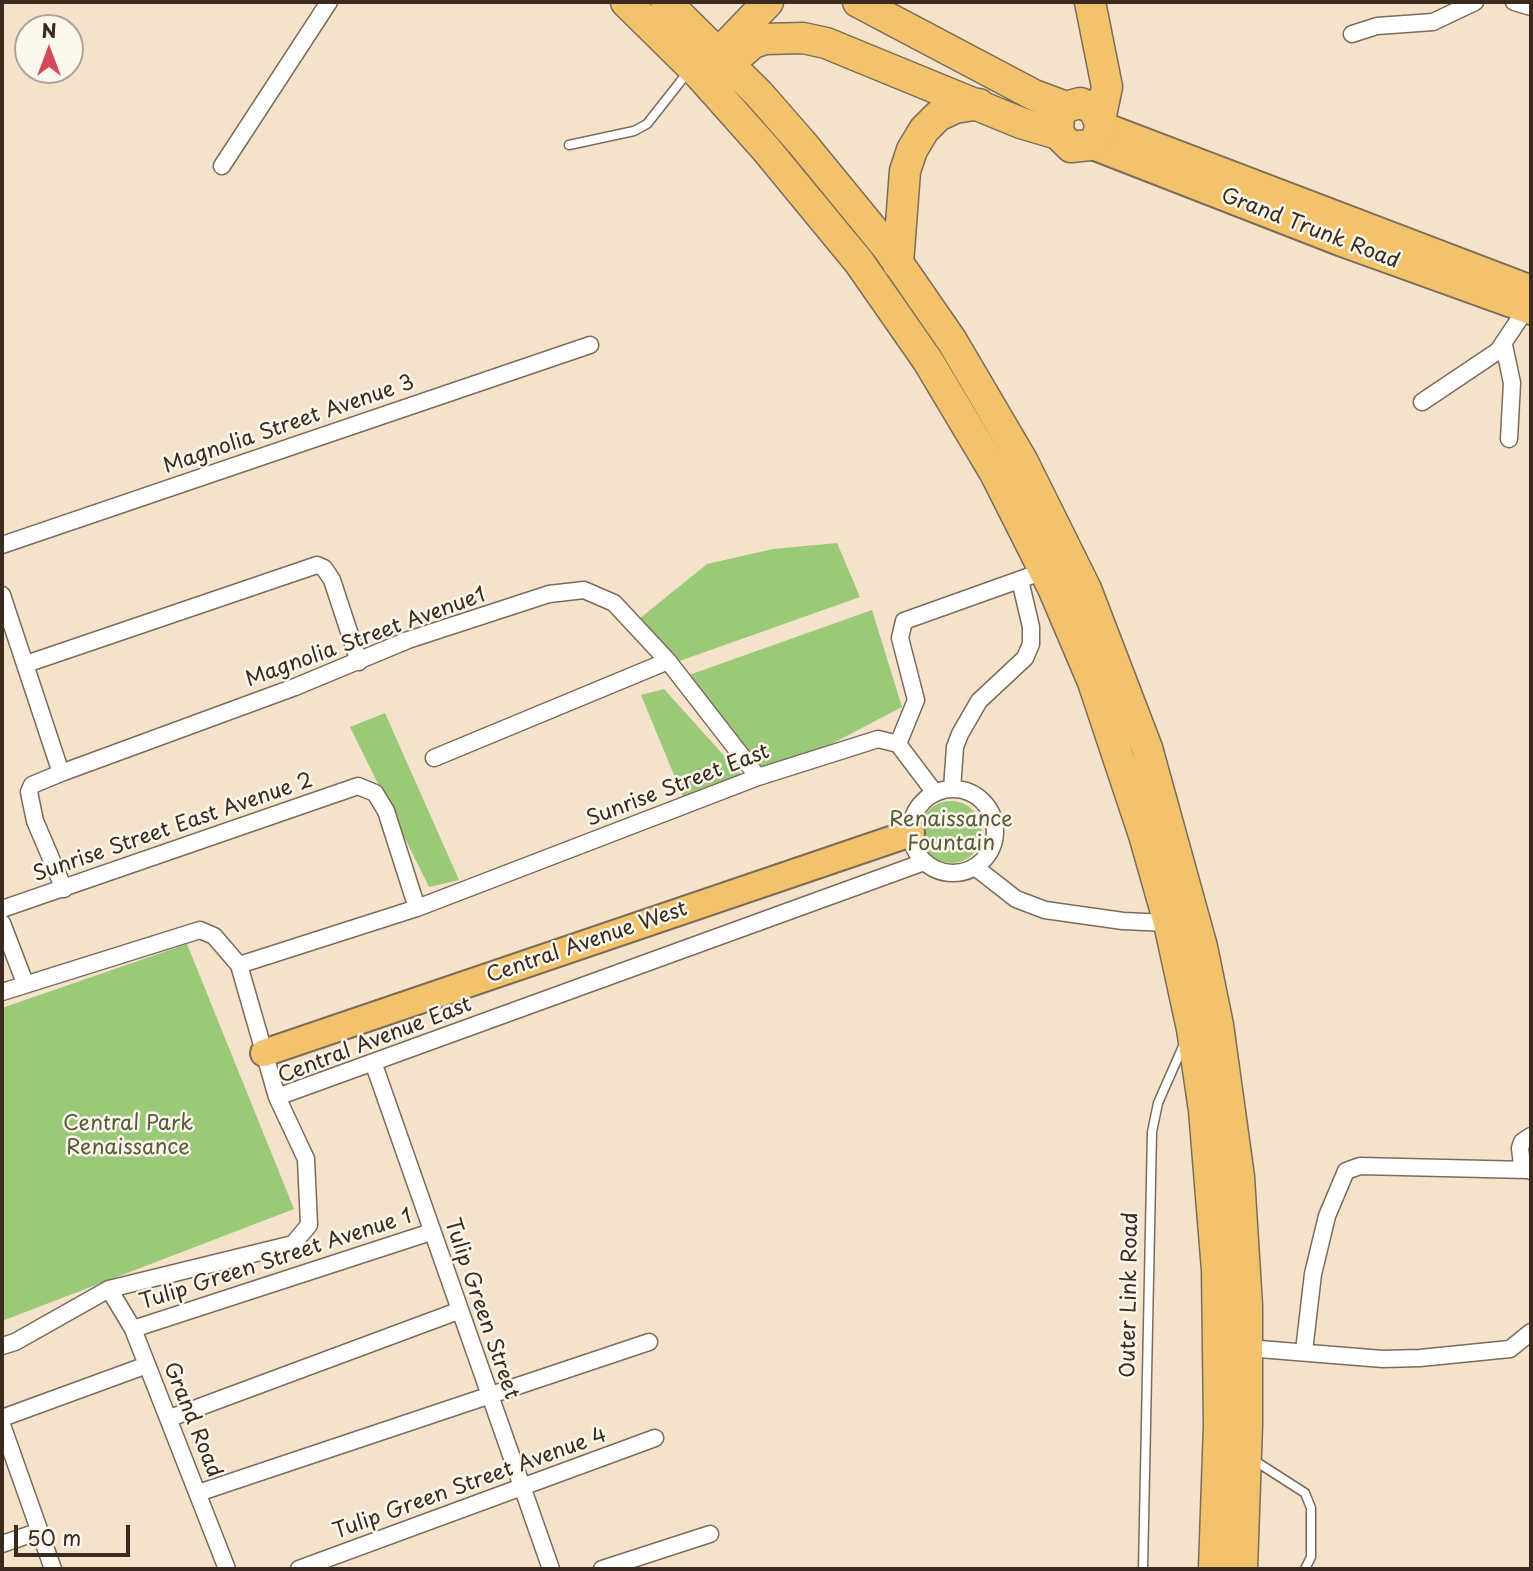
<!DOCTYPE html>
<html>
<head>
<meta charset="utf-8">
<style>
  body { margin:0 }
  #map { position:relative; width:1533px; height:1571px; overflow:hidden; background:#f4e3ca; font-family:"Playpen Sans",sans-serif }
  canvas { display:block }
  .frame { position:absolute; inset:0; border:4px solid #3b2a1e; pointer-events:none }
  .north { position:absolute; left:14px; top:14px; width:70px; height:70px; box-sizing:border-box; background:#fbf7ec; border:2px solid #aea59a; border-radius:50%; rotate:0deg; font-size:19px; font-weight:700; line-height:28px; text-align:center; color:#3b2a1e }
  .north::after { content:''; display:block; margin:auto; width:24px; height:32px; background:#d1495b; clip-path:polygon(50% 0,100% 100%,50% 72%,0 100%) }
  .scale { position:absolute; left:14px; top:1525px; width:116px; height:32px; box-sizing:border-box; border:4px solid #3b2a1e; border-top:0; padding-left:9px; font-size:21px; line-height:24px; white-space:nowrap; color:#3b2a1e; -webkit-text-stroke:5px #fbf7ec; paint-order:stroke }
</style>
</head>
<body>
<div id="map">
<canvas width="1533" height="1571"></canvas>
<div class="frame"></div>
<div class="north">N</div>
<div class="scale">50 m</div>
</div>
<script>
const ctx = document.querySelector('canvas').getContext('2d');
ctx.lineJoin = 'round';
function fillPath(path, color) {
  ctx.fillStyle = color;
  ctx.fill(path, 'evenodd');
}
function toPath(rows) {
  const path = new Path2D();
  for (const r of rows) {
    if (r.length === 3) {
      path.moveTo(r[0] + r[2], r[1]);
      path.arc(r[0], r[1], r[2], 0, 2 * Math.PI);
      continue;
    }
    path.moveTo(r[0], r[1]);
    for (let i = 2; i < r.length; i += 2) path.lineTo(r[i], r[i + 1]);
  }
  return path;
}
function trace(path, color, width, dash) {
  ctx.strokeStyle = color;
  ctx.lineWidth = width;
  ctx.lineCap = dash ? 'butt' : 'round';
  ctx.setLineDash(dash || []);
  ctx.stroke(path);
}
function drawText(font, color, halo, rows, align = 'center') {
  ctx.font = font + ' "Playpen Sans",sans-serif';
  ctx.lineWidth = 5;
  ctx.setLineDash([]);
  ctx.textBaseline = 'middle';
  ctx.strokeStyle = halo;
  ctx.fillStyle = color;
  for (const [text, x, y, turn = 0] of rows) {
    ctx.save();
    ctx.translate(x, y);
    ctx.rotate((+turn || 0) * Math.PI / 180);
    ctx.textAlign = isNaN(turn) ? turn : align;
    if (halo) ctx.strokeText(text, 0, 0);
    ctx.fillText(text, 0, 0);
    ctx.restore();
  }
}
const green = toPath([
  [837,543,860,597,657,669,639,619,707,564,773,549],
  [872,610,902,707,768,777,689,675],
  [664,689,746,780,686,804,641,695],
  [385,713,459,880,429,887,350,727],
  [951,832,31],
  [187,944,294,1209,2,1321,2,1008]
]);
const lane = toPath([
  [569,145,634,131,647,124,688,72],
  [1252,1459,1305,1493,1311,1508,1311,1557,1305,1569],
  [1143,1569,1152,1132,1158,1103,1184,1044]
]);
const street = toPath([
  [1514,2,1531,7],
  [1352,34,1377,26,1433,22,1475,2],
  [222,166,329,2],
  [1504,345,1512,383,1509,439],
  [1422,402,1498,351,1526,309],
  [2,545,590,345],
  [2,595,61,773,32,785,29,792,35,821,64,889],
  [26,664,317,565,324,568,332,580,359,662],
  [898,744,916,700,900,638,904,621,1044,571],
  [434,758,668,661,758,777],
  [61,773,295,687,408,640,549,594,584,590,614,603,668,661],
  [953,831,42],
  [952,789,955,747,960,734,979,701,1025,658,1031,644,1031,627,1020,580],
  [975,867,1016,899,1045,910,1123,921,1169,923],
  [2,909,358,786,375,793,386,811,417,908,758,777,878,739,898,744,935,793],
  [2,923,25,983],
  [239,965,417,908],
  [2,992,200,930,214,936,239,965,277,1097],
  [373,1062,551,1569],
  [1531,1136,1522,1142,1520,1148,1522,1165,1531,1171],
  [109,1289,133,1329,227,1569],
  [133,1329,431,1232],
  [2,1346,15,1342,109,1289,293,1244,309,1225,306,1159,277,1097,924,862],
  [1247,1348,1383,1359,1420,1358,1510,1349,1531,1332],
  [1304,1351,1313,1274,1327,1216,1346,1171,1360,1166,1527,1170],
  [2,1418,147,1365],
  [170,1418,458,1311],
  [2,1425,53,1569],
  [198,1493,649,1342],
  [2,1544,40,1531],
  [299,1569,655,1438],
  [602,1569,710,1534]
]);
const primary = toPath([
  [1101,125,1531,289],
  [1090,145,1342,243,1531,311],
  [264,1053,911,833]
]);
const highway = toPath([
  [626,2,699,74,765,148,859,262,928,361,995,473,1053,588,1093,682,1144,835,1169,923,1192,1029,1204,1110,1217,1270,1219,1425,1214,1569],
  [666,2,759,94,801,142,887,247,952,341,1022,460,1086,589,1147,748,1202,947,1218,1025,1239,1177,1247,1306,1247,1425,1242,1569],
  [858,2,1034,95,1066,107,1080,103,1093,108,1101,125,1096,140,1090,145,1071,147,1058,134,1059,114,1066,107],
  [1090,2,1107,87,1100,120],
  [719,53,768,2],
  [715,76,753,43,765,39,803,38,826,43,1021,123,1058,134],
  [898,264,905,171,912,150,924,130,938,116,955,108,979,104]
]);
const streetNames = [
  ["Grand Trunk Road",1310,229,21],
  ["Magnolia Street Avenue 3",289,425,-19],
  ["Magnolia Street Avenue1",366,638,-20],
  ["Sunrise Street East",678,786,-21],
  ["Sunrise Street East Avenue 2",173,828,-19],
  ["Central Avenue West",587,943,-19],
  ["Central Avenue East",375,1041,-21],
  ["Tulip Green Street Avenue 1",276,1260,-18],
  ["Outer Link Road",1130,1295,-89],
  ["Tulip Green Street",481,1309,71],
  ["Grand Road",192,1420,68],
  ["Tulip Green Street Avenue 4",470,1484,-20]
];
const parkNames = [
  ["Renaissance",951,820],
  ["Fountain",951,844],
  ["Central Park",128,1124],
  ["Renaissance",128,1148]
];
fillPath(green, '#9ac978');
trace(lane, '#7c6b5a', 11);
trace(street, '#7c6b5a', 19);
trace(primary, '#7c6b5a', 30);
trace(highway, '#7c6b5a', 33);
trace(lane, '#fff', 8);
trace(street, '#fff', 16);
trace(primary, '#f2c36a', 26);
trace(highway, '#f2c36a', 30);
drawText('21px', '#3b2a1e', '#fbf7ec', streetNames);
drawText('21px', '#585a39', '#fbf7ec', parkNames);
</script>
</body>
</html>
